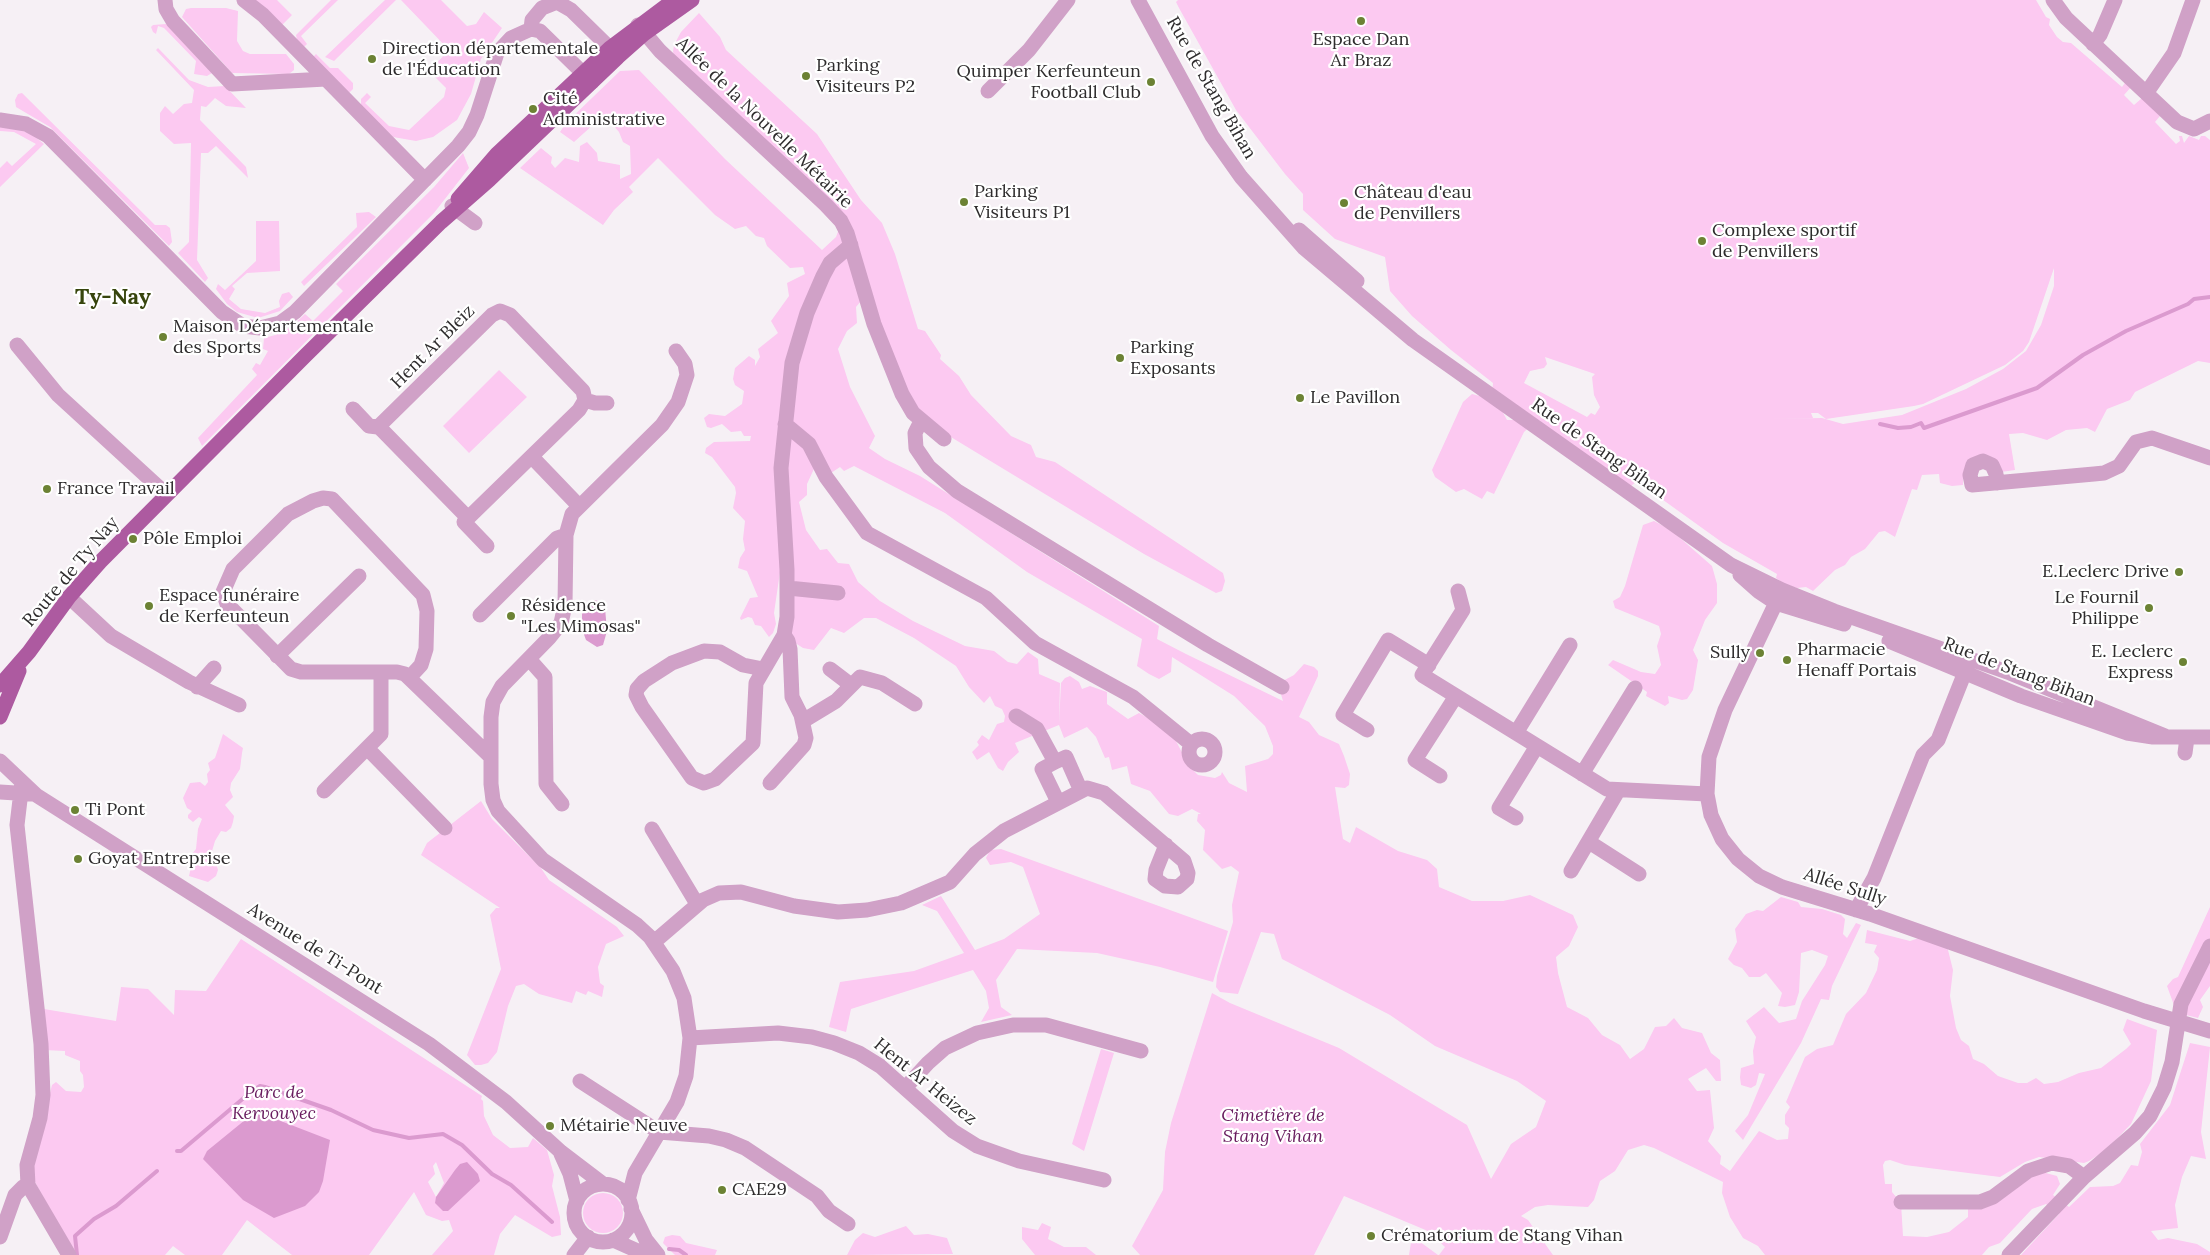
<!DOCTYPE html>
<html>
<head>
<meta charset="utf-8">
<style>
  body { margin:0 }
  canvas { display:block; background:#f6f0f5 }
</style>
</head>
<body>
<canvas width="2210" height="1255"></canvas>
<script>
const ctx = document.querySelector('canvas').getContext('2d');
ctx.lineJoin = 'round';
function fillPath(path, color) {
  ctx.fillStyle = color;
  ctx.fill(path, 'evenodd');
}
function toPath(rows) {
  const path = new Path2D();
  for (const r of rows) {
    if (r.length === 3) {
      path.moveTo(r[0] + r[2], r[1]);
      path.arc(r[0], r[1], r[2], 0, 2 * Math.PI);
      continue;
    }
    path.moveTo(r[0], r[1]);
    for (let i = 2; i < r.length; i += 2) path.lineTo(r[i], r[i + 1]);
  }
  return path;
}
function trace(path, color, width, dash) {
  ctx.strokeStyle = color;
  ctx.lineWidth = width;
  ctx.lineCap = dash ? 'butt' : 'round';
  ctx.setLineDash(dash || []);
  ctx.stroke(path);
}
function drawText(font, color, halo, rows, align = 'center') {
  ctx.font = font + ' Lora,serif';
  ctx.lineWidth = 4.5;
  ctx.setLineDash([]);
  ctx.textBaseline = 'middle';
  ctx.strokeStyle = halo;
  ctx.fillStyle = color;
  for (const [text, x, y, turn = 0] of rows) {
    ctx.save();
    ctx.translate(x, y);
    ctx.rotate((+turn || 0) * Math.PI / 180);
    ctx.textAlign = isNaN(turn) ? turn : align;
    if (halo) ctx.strokeText(text, 0, 0);
    ctx.fillText(text, 0, 0);
    ctx.restore();
  }
}
const green = toPath([
  [255,0,277,0,292,15,282,25],
  [331,0,338,0,301,36,307,44,303,48,297,40,296,35],
  [385,0,396,0,334,61,325,57],
  [401,0,441,0,467,26,476,24,484,12,502,28,481,59,471,94,457,120,433,137,416,141,393,137,361,106,361,99,367,93,371,97,365,103,389,126,409,130,444,97,446,88,429,71,449,50],
  [1178,0,2036,0,2046,17,2050,19,2049,25,2057,37,2063,42,2071,43,2122,87,2127,80,2132,86,2124,95,2134,105,2142,98,2160,116,2155,122,2176,144,2180,141,2179,136,2182,136,2184,143,2189,136,2199,140,2201,136,2205,136,2210,140,2210,363,2198,361,2135,392,2130,400,2107,409,2095,432,2087,428,2066,430,2047,440,2023,433,2009,434,2015,470,2001,472,1979,457,1979,472,1963,476,1963,485,1952,486,1940,483,1939,474,1922,475,1917,490,1912,489,1895,537,1885,531,1879,532,1865,549,1851,557,1845,565,1835,570,1813,591,1806,587,1797,588,1784,584,1776,578,1777,574,1723,543,1652,492,1655,482,1645,487,1636,482,1631,486,1535,422,1524,432,1494,494,1487,491,1482,499,1464,489,1456,492,1435,477,1432,470,1463,402,1472,394,1487,398,1500,407,1507,420,1514,420,1492,393,1493,383,1451,350,1412,316,1390,291,1385,257,1335,239,1303,210,1303,194,1285,174,1236,110,1179,8,1176,2],
  [2054,268,2054,286,2041,325,2026,351,2003,369,1966,389,1902,415,1843,424,1822,418,1765,419,1813,418,1811,413,1818,413,1826,419,1914,406,1923,404,2005,365,2023,351,2029,342],
  [1545,357,1595,374,1592,377,1594,395,1600,407,1595,415,1591,413,1587,417,1524,383,1530,371,1544,368,1547,364],
  [191,8,226,8,238,11,237,41,243,51,250,54,286,54,294,64,294,70,289,74,232,73,182,17,186,9],
  [699,13,720,37,726,50,817,134,861,200,882,223,895,254,918,329,925,331,941,355,940,359,959,376,971,395,1011,436,1031,445,1036,457,1055,462,1223,573,1225,581,1222,591,1216,593,1144,554,931,425,919,415,861,301,856,307,857,323,847,331,838,349,850,387,875,436,869,448,885,459,920,476,1159,626,1157,639,1186,654,1283,701,1280,691,1281,682,1294,675,1304,664,1314,667,1318,671,1318,676,1299,717,1309,722,1319,735,1339,744,1344,756,1350,774,1349,785,1345,788,1335,787,1343,839,1350,843,1356,827,1398,851,1427,860,1437,869,1439,887,1472,901,1503,901,1530,895,1573,915,1578,927,1569,946,1556,957,1558,973,1567,1007,1588,1018,1602,1035,1620,1045,1630,1059,1644,1049,1655,1027,1666,1026,1674,1018,1682,1028,1702,1033,1711,1053,1720,1060,1721,1081,1716,1081,1706,1068,1688,1079,1697,1091,1710,1090,1714,1128,1708,1141,1721,1156,1720,1164,1730,1171,1759,1131,1777,1140,1788,1139,1789,1128,1785,1124,1785,1115,1790,1107,1786,1102,1805,1057,1817,1049,1833,1045,1846,1014,1866,993,1877,970,1879,958,1874,952,1877,945,1865,943,1867,930,1910,941,1919,938,1947,946,1953,970,1950,996,1956,1028,1961,1040,1969,1046,1973,1059,1984,1064,1998,1076,2018,1083,2027,1083,2036,1078,2044,1084,2058,1082,2079,1073,2101,1068,2126,1049,2131,1044,2123,1030,2127,1019,2157,1030,2151,1081,2131,1124,2106,1150,2089,1161,2084,1163,2039,1157,2025,1162,2000,1177,1905,1165,1890,1160,1885,1161,1883,1165,1885,1184,1892,1184,1892,1192,1901,1203,1903,1236,1927,1237,1949,1232,1968,1217,1968,1209,2009,1187,2042,1172,2057,1176,2060,1184,2053,1195,2069,1207,2090,1187,2113,1186,2120,1183,2131,1165,2138,1166,2142,1152,2140,1144,2170,1105,2190,1043,2210,1047,2201,1132,2206,1159,2191,1156,2182,1177,2175,1205,2178,1228,2151,1231,2158,1240,2168,1238,2197,1244,2210,1252,2210,1255,2021,1255,2059,1214,2046,1204,2032,1209,2000,1243,1989,1247,1982,1255,1765,1255,1758,1246,1743,1238,1730,1217,1722,1193,1723,1182,1654,1148,1644,1145,1628,1150,1615,1171,1600,1181,1594,1200,1588,1207,1548,1205,1535,1207,1521,1216,1528,1220,1553,1255,1439,1255,1445,1247,1428,1231,1344,1196,1314,1255,1140,1255,1132,1246,1163,1190,1165,1152,1171,1123,1212,993,1230,1003,1339,1048,1467,1125,1491,1179,1511,1144,1536,1127,1546,1101,1517,1081,1435,1046,1390,1015,1282,959,1274,934,1261,932,1238,994,1220,992,1216,987,1217,976,1233,922,1232,905,1239,872,1231,866,1222,869,1203,850,1205,830,1197,821,1198,814,1201,814,1192,809,1178,816,1169,814,1150,791,1131,784,1127,766,1112,770,1109,757,1105,758,1096,737,1087,727,1064,738,1059,725,1061,683,1065,678,1070,676,1079,682,1082,689,1090,686,1107,692,1107,704,1128,719,1139,713,1164,727,1176,741,1189,766,1198,775,1215,778,1221,775,1222,772,1229,783,1247,792,1245,766,1268,759,1273,754,1273,746,1265,726,1234,696,1172,657,1171,672,1159,679,1149,674,1137,666,1142,639,1027,572,945,513,854,466,844,471,840,467,831,473,819,458,807,484,807,495,799,502,806,530,820,550,827,549,838,563,849,564,858,582,880,601,913,621,965,646,994,651,1008,662,1017,664,1028,652,1038,659,1039,674,1060,683,1059,725,1015,743,1019,752,1008,762,1003,771,998,768,989,752,977,760,972,752,979,745,977,742,982,735,989,740,997,724,1004,722,1005,716,1002,709,995,706,990,696,984,703,969,687,956,666,914,638,876,618,864,618,844,633,831,628,814,650,803,648,789,639,780,572,774,613,776,624,773,633,769,637,761,626,755,625,752,618,748,617,741,620,740,618,750,598,758,597,747,571,738,568,740,558,745,550,743,539,745,521,733,508,736,493,735,487,712,457,705,453,706,448,714,442,750,441,751,436,744,436,741,431,731,432,722,424,711,428,707,427,704,418,709,414,725,416,742,404,744,391,735,385,733,379,735,368,749,356,755,360,755,366,760,357,758,349,778,333,771,321,789,296,787,283,805,274,803,267,790,268,767,246,764,238,756,236,746,226,735,229,715,215,658,158,629,187,633,192,614,210,603,225,520,168,541,148,552,157,551,163,555,168,565,158,579,162,580,146,587,142,597,153,598,161,620,165,620,179,631,174,630,146,623,142,619,132,604,115,574,142,560,132,566,123,620,71,639,70,725,159,822,250,836,237,839,229,679,68,673,52,674,45,681,32],
  [166,24,212,73,207,76,194,74,196,61,164,28,158,26,156,34,153,32,151,27,153,25],
  [158,48,189,80,208,87,225,86,246,108,226,106,215,98,206,107,201,106,200,120,246,167,248,178,216,146,208,153,201,153,197,260,208,278,205,282,178,253,189,242,191,143,174,144,160,131,160,113,165,106,173,114,184,104,192,103,194,90,156,50],
  [316,54,330,68,338,68,353,83,353,89,349,93,313,57],
  [22,93,155,225,166,225,170,228,172,242,169,246,50,127,16,107,15,100,18,94],
  [0,127,21,130,33,135,44,144,0,187,0,168,7,161,12,166,36,144,14,132,0,131],
  [463,153,469,168,434,213,202,446,198,438,257,375,252,369,256,363,260,365,268,351,263,349,264,338,279,334,291,327,305,314,313,321,343,291,336,284,434,187],
  [369,212,376,217,304,286,301,282,357,227,356,213],
  [256,221,279,221,280,271,247,273,232,286,235,289,229,299,241,309,265,313,280,307,279,301,282,294,289,292,293,297,280,311,258,318,237,312,227,304,216,289,218,284,225,290,256,261],
  [499,370,527,397,469,453,443,426],
  [1654,521,1671,530,1712,566,1717,584,1717,603,1705,620,1693,650,1698,660,1693,690,1687,699,1682,700,1668,696,1669,703,1665,706,1646,696,1647,692,1608,665,1613,660,1641,672,1655,674,1661,665,1657,646,1661,634,1659,626,1615,608,1613,601,1620,597,1625,586,1643,525],
  [223,734,243,748,242,753,240,769,231,783,230,790,233,797,225,805,234,816,233,822,231,828,226,832,221,831,215,841,210,858,215,860,218,870,216,876,208,882,189,876,191,867,188,859,196,849,198,829,202,819,199,817,193,822,188,818,188,815,192,811,187,808,183,798,190,783,200,782,205,786,208,782,207,774,210,770,208,763,215,758],
  [481,801,492,819,541,868,549,880,617,927,624,936,606,944,598,967,600,983,604,986,602,997,588,991,586,995,576,991,572,1003,539,994,524,984,516,986,508,1006,497,1052,488,1063,481,1065,475,1065,467,1055,501,969,490,915,496,908,500,908,421,855,427,843],
  [1001,849,1228,931,1213,982,1160,967,1097,953,1017,949,996,980,1001,1007,1012,1015,981,1022,989,1008,986,991,973,970,851,1009,846,1032,829,1027,840,982,914,971,964,953,937,911,922,905,941,896,975,950,1004,939,1040,914,1023,867,1011,862,990,865,986,858,990,850],
  [1781,897,1798,902,1801,907,1822,909,1841,915,1845,919,1843,934,1847,938,1856,923,1861,925,1832,986,1829,1000,1821,999,1801,1043,1743,1140,1735,1131,1748,1115,1765,1074,1759,1073,1756,1085,1751,1088,1741,1085,1740,1077,1741,1068,1754,1064,1753,1051,1756,1037,1746,1021,1764,1007,1779,1023,1796,1019,1802,1001,1825,965,1828,956,1812,950,1801,953,1799,992,1795,1005,1785,1007,1778,1006,1782,993,1766,973,1760,977,1749,977,1742,968,1734,965,1728,959,1737,942,1735,929,1746,914,1757,910,1763,911],
  [2210,907,2210,986,2200,1000,2203,1007,2198,1018,2182,1014,2175,1008,2167,986,2173,979,2178,977],
  [241,939,482,1096,481,1099,483,1101,484,1116,493,1135,510,1148,528,1147,533,1138,547,1150,554,1175,552,1186,560,1217,561,1235,552,1237,515,1215,500,1234,494,1255,432,1255,453,1231,449,1220,442,1221,426,1215,414,1192,369,1255,292,1255,247,1220,222,1255,185,1255,173,1246,165,1255,73,1255,33,1178,33,1160,52,1085,56,1082,66,1091,81,1092,84,1087,83,1075,80,1071,80,1061,65,1055,65,1051,44,1050,44,1009,116,1021,121,987,148,989,174,1015,175,990,206,991],
  [436,1162,444,1183,436,1197,428,1182,435,1174,433,1166],
  [1101,1049,1114,1053,1084,1151,1072,1144],
  [603,1213,20],
  [1042,1223,1051,1227,1048,1239,1064,1247,1086,1247,1096,1255,1035,1255,1022,1239,1022,1227,1038,1230],
  [906,1226,914,1235,928,1234,947,1238,953,1254,847,1255,855,1240,863,1233,875,1237],
  [672,1235,680,1236,686,1243,717,1250,715,1255,675,1255,663,1243,665,1237],
  [1412,1236,1438,1255,1409,1255]
]);
const water = toPath([
  [595,600,602,603,605,608,607,631,603,645,597,647,586,640,582,629,582,614,586,606],
  [260,1113,330,1140,323,1181,319,1192,305,1206,274,1218,243,1200,203,1159,207,1151,245,1120],
  [467,1162,478,1174,480,1181,448,1211,443,1211,435,1203,436,1197,455,1170,460,1164]
]);
const stream = toPath([
  [1880,424,1898,428,1911,427,1921,423,1924,428,2037,388,2083,355,2126,331,2188,304,2194,299,2210,297],
  [177,1151,181,1151,252,1091,260,1086,265,1087,331,1110,373,1130,409,1138,443,1134,462,1145,492,1174,511,1185,552,1222],
  [669,1249,679,1250,686,1255],
  [77,1255,75,1236,94,1219,116,1206,157,1171]
]);
const minor = toPath([
  [165,0,166,9,173,21,232,84,326,79],
  [244,0,263,15,425,180],
  [1138,0,1212,136,1241,177,1304,248,1413,340,1731,565,1782,590,1834,611,2010,673,2165,736],
  [2053,0,2066,18,2177,122,2194,129,2210,121],
  [638,25,660,51,826,205,841,221,847,233,874,324,902,394,913,413,944,439],
  [531,29,532,20,542,8,557,2,571,10,618,56],
  [2093,44,2100,35,2115,0],
  [988,91,1029,50,1068,0],
  [2147,92,2174,53,2193,0],
  [0,120,26,124,48,136,222,312,243,326,260,328,280,323,295,312,458,146,469,132,477,115,497,53,511,38,531,29,540,31,592,82],
  [452,206,475,223],
  [1299,230,1357,281],
  [17,345,58,395,166,494],
  [585,400,595,403,607,403],
  [353,409,369,426,378,427,382,430,468,518],
  [921,421,915,433,916,448,929,467,957,491,1208,645,1282,687],
  [785,424,809,444,826,477,867,533,986,598,1035,643,1133,697,1191,744],
  [378,427,492,315,500,311,510,315,583,391,585,400,579,410,464,522,487,546],
  [532,457,579,506],
  [1997,483,1996,474,1992,465,1983,461,1973,465,1970,475,1972,485,2094,474,2104,473,2119,466,2136,442,2152,438,2210,458],
  [1740,575,1758,591,1776,603,1844,624],
  [788,588,838,593],
  [1782,590,1725,710,1709,757,1707,794,1711,815,1722,839,1738,859,1759,876,1782,887,1870,914,2144,1011,2210,1031],
  [1458,591,1463,610,1422,675,1607,789,1707,794],
  [69,597,111,636,189,682,239,705],
  [480,615,557,538,566,535],
  [1889,641,2021,696,2127,733,2153,737,2210,737],
  [277,656,359,576],
  [529,659,545,677,546,784,562,804],
  [763,669,743,665,720,652,704,651,672,663,644,681,637,689,636,695,642,707,692,778,704,783,715,779,753,743,756,683,784,635,787,617,787,570,781,468,792,363,807,313,823,276,830,263,851,245],
  [830,669,851,685],
  [409,678,421,665,426,649,427,611,423,595,332,499,323,498,313,501,288,514,233,569,223,592,227,604,291,669,301,672,397,672,405,674,491,757],
  [197,687,214,668],
  [1016,716,1037,729,1055,762],
  [803,721,836,701,860,677,882,683,915,704],
  [1367,730,1343,715,1388,640,1429,665],
  [1516,733,1570,645],
  [1202,752,13],
  [367,748,445,828],
  [2185,753,2187,738],
  [0,761,36,795,429,1044,506,1102,561,1152,603,1184],
  [1582,774,1635,688],
  [1440,776,1415,760,1456,696],
  [770,783,804,745,806,738,801,715,792,697,790,649,788,641,784,635],
  [324,791,381,734,381,672],
  [0,792,31,794],
  [1058,802,1042,769,1055,762,1066,757,1081,791],
  [1516,818,1499,808,1537,746],
  [652,829,697,904],
  [1589,842,1639,874],
  [1571,871,1618,791],
  [1856,910,1874,878,1923,755,1938,740,1965,672],
  [654,942,703,900,719,893,741,892,794,906,838,912,867,910,901,903,950,882,975,854,1004,831,1087,788,1104,793,1184,861,1188,873,1187,879,1178,887,1165,886,1155,879,1156,870,1166,845],
  [690,1038,778,1033,812,1037,834,1043,859,1053,880,1066,953,1131,977,1146,1019,1161,1104,1180],
  [580,1081,659,1132,709,1136,726,1140,745,1148,817,1196,829,1211,848,1224],
  [905,1088,928,1063,945,1048,977,1033,1013,1025,1046,1025,1141,1051],
  [561,1154,570,1174,577,1201],
  [603,1213,29],
  [28,1185,69,1255],
  [628,1200,635,1173,677,1102,686,1076,690,1038,684,998,673,971,650,937,637,925,543,860,498,811,493,800,491,784,491,717,493,702,502,686,549,638,561,623,565,605,566,535,572,514,662,425,678,402,687,375,685,364,676,351],
  [1901,1202,1980,1202,1993,1197,2028,1171,2052,1163,2069,1166,2084,1177],
  [631,1209,646,1240,658,1255],
  [0,1237,15,1195,23,1187,28,1185,27,1165,40,1118,43,1095,41,1044,17,825,22,783],
  [613,1240,647,1255],
  [574,1255,588,1237],
  [2009,1255,2084,1177,2135,1133,2150,1116,2164,1088,2172,1062,2181,1004,2210,946]
]);
const major = toPath([
  [458,199,497,154,610,48,674,0],
  [0,685,29,652,69,597,100,562,304,357,441,222,489,180,618,57,644,34,692,0],
  [0,717,19,671]
]);
const markers = [
  [1361,21,5,"#6c8234"],
  [372,59,5,"#6c8234"],
  [806,76,5,"#6c8234"],
  [1151,82,5,"#6c8234"],
  [533,109,5,"#6c8234"],
  [964,202,5,"#6c8234"],
  [1344,203,5,"#6c8234"],
  [1702,241,5,"#6c8234"],
  [163,337,5,"#6c8234"],
  [1120,358,5,"#6c8234"],
  [1300,398,5,"#6c8234"],
  [47,489,5,"#6c8234"],
  [133,539,5,"#6c8234"],
  [2179,572,5,"#6c8234"],
  [149,606,5,"#6c8234"],
  [2149,608,5,"#6c8234"],
  [511,616,5,"#6c8234"],
  [1760,653,5,"#6c8234"],
  [1787,660,5,"#6c8234"],
  [2183,662,5,"#6c8234"],
  [75,810,5,"#6c8234"],
  [78,859,5,"#6c8234"],
  [550,1126,5,"#6c8234"],
  [722,1190,5,"#6c8234"],
  [1371,1236,5,"#6c8234"]
];
const poiNames = [
  ["Espace Dan",1361,40,"center"],
  ["Ar Braz",1361,61,"center"],
  ["Direction départementale",382,49],
  ["de l'Éducation",382,70],
  ["Parking",816,66],
  ["Visiteurs P2",816,87],
  ["Quimper Kerfeunteun",1141,72,"right"],
  ["Football Club",1141,93,"right"],
  ["Cité",543,99],
  ["Administrative",543,120],
  ["Parking",974,192],
  ["Visiteurs P1",974,213],
  ["Château d'eau",1354,193],
  ["de Penvillers",1354,214],
  ["Complexe sportif",1712,231],
  ["de Penvillers",1712,252],
  ["Maison Départementale",173,327],
  ["des Sports",173,348],
  ["Parking",1130,348],
  ["Exposants",1130,369],
  ["Le Pavillon",1310,398],
  ["France Travail",57,489],
  ["Pôle Emploi",143,539],
  ["E.Leclerc Drive",2169,572,"right"],
  ["Espace funéraire",159,596],
  ["de Kerfeunteun",159,617],
  ["Le Fournil",2139,598,"right"],
  ["Philippe",2139,619,"right"],
  ["Résidence",521,606],
  ["\"Les Mimosas\"",521,627],
  ["Pharmacie",1797,650],
  ["Henaff Portais",1797,671],
  ["E. Leclerc",2173,652,"right"],
  ["Express",2173,673,"right"],
  ["Sully",1750,653,"right"],
  ["Ti Pont",85,810],
  ["Goyat Entreprise",88,859],
  ["Métairie Neuve",560,1126],
  ["CAE29",732,1190],
  ["Crématorium de Stang Vihan",1381,1236]
];
const streetNames = [
  ["Rue de Stang Bihan",1211,88,60],
  ["Allée de la Nouvelle Métairie",764,123,44],
  ["Hent Ar Bleiz",433,347,-45],
  ["Rue de Stang Bihan",1599,449,35],
  ["Route de Ty Nay",71,572,-50],
  ["Rue de Stang Bihan",2019,672,21],
  ["Allée Sully",1845,887,18],
  ["Avenue de Ti-Pont",315,949,32],
  ["Hent Ar Heizez",925,1082,39]
];
const parkNames = [
  ["Parc de",274,1093],
  ["Kervouyec",274,1114],
  ["Cimetière de",1273,1116],
  ["Stang Vihan",1273,1137]
];
const districtNames = [
  ["Ty-Nay",113,298]
];
fillPath(green, '#fcc9f1');
fillPath(water, '#db9acf');
trace(stream, '#db9acf', 4);
trace(minor, '#d0a1c7', 15);
trace(major, '#ad5aa0', 15);
for (const [x, y, r, color] of markers) {
  const dot = new Path2D();
  dot.arc(x, y, r, 0, 2 * Math.PI);
  ctx.fillStyle = color;
  ctx.fill(dot);
  trace(dot, '#fff', 2);
}
drawText('18px', '#2e2c2d', '#fff', poiNames, 'left');
drawText('18px', '#2e2c2d', '#fff', streetNames);
drawText('italic 18px', '#681b5e', '#fff', parkNames);
drawText('bold 22px', '#37450d', '#fff', districtNames);
</script>
</body>
</html>
